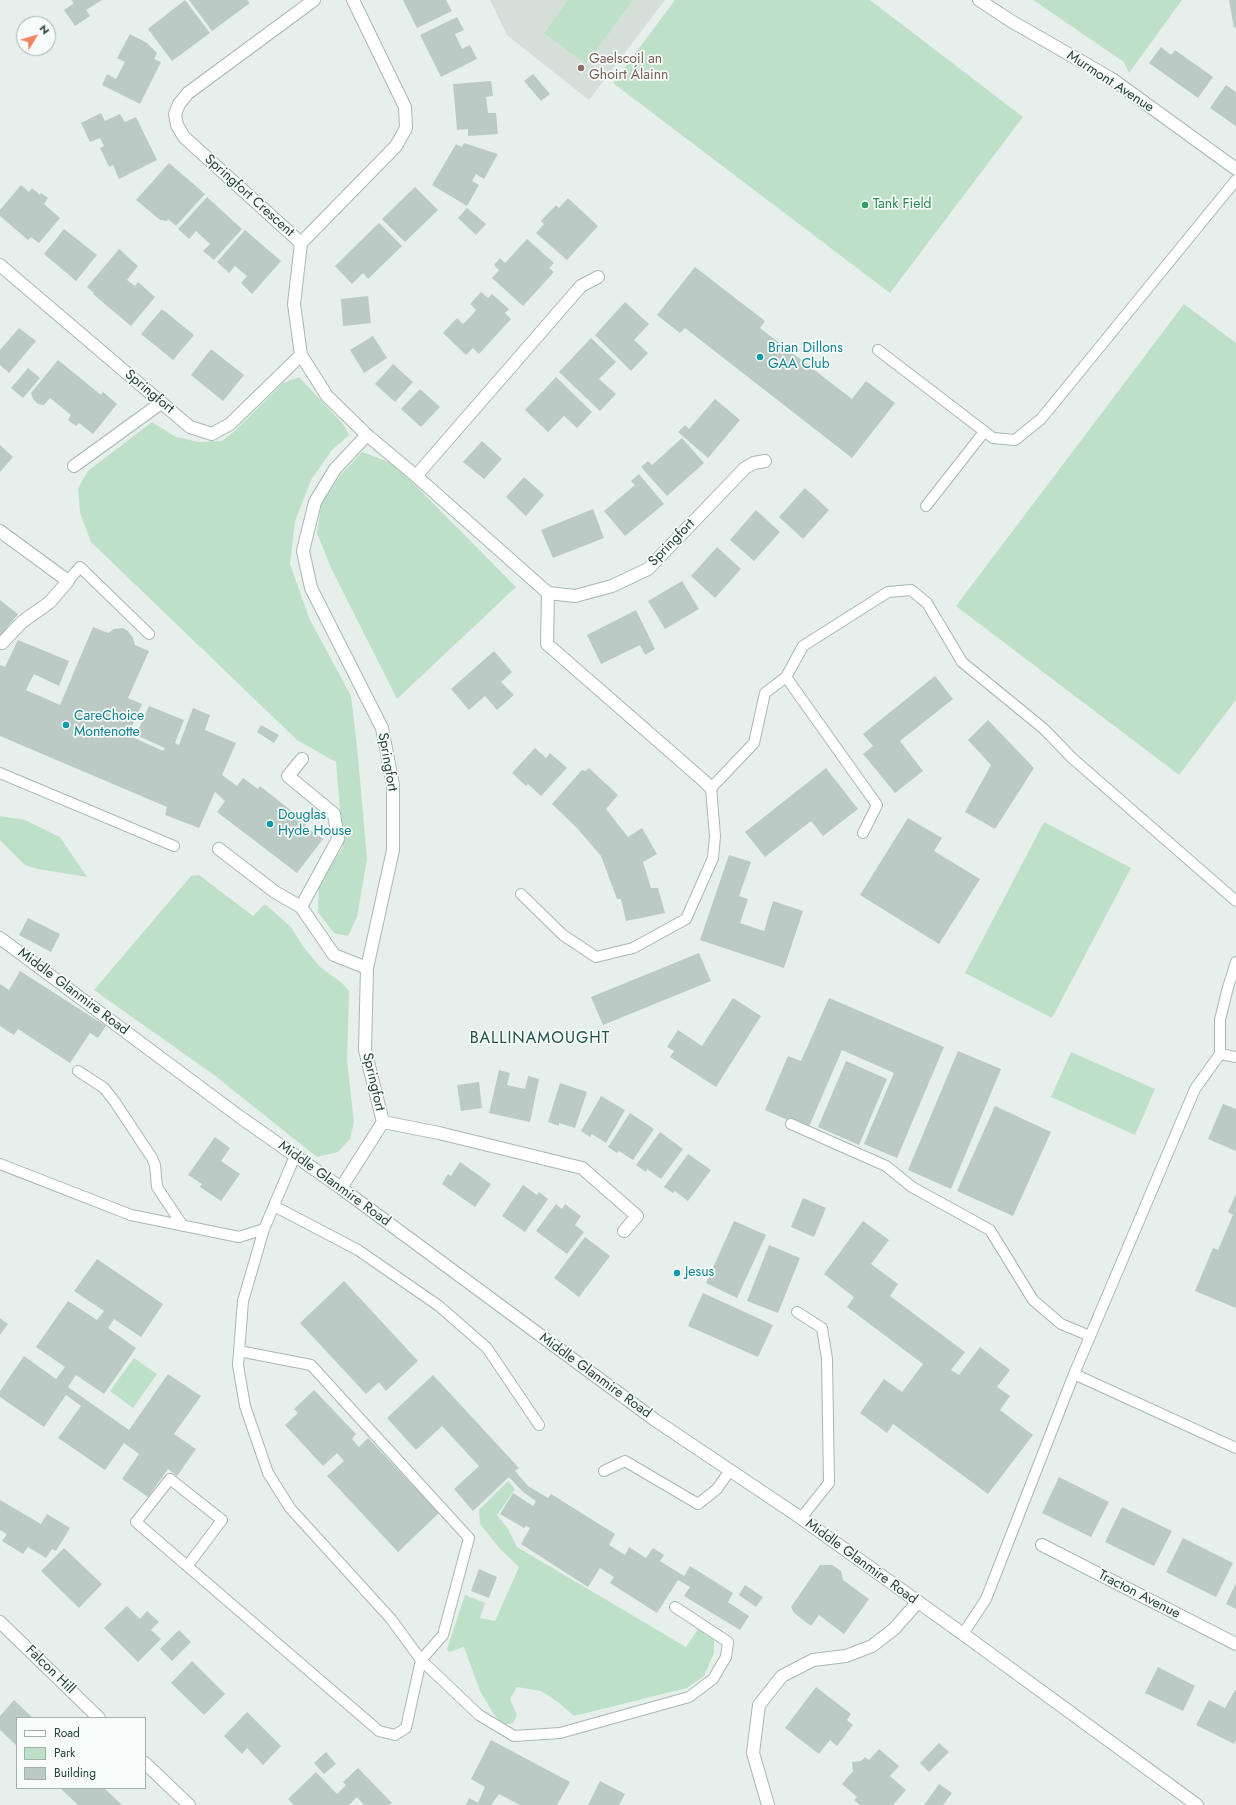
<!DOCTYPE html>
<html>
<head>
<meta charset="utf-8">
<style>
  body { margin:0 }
  #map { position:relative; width:1236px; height:1805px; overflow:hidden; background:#e6efeb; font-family:Jost,sans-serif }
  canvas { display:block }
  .legend { position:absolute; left:16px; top:1717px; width:130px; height:72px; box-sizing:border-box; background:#f7fbf9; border:1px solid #a3b1ad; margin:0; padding:5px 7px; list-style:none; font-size:12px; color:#24423a }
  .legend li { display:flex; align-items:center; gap:8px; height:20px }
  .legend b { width:20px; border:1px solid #a3b1ad }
  .north { position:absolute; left:16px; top:16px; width:40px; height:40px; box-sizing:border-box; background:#f7fbf9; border:1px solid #a3b1ad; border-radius:50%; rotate:52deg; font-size:11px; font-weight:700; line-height:16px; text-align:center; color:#24423a }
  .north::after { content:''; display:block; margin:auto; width:14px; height:18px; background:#f4845f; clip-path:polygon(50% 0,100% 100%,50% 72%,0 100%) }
</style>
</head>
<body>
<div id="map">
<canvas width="1236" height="1805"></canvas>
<ul class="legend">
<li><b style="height:5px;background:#fff"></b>Road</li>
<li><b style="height:11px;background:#bfe0c8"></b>Park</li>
<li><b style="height:11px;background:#bbcac4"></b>Building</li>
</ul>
<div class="north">N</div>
</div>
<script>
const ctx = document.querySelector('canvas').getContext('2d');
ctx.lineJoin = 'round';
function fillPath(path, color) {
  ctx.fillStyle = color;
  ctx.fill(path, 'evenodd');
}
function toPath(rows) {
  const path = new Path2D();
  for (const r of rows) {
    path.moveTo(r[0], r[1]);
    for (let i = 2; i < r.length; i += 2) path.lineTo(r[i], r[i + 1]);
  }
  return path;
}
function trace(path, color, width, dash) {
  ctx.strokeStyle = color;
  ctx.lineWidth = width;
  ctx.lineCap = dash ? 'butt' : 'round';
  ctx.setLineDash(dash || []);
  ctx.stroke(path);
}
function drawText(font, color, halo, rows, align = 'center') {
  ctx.font = font + ' Jost,sans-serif';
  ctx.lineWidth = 3.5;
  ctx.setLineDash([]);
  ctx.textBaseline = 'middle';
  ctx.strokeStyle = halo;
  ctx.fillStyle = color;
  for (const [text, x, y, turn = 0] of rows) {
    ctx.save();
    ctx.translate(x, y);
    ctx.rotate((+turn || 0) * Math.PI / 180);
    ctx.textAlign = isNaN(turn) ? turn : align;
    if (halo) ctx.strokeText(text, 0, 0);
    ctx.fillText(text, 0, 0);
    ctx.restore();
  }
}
const built = toPath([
  [490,0,665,0,589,100,507,35]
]);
const green = toPath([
  [568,0,633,0,586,64,544,33],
  [675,0,870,0,1023,117,890,293,613,83],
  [1033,0,1182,0,1129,73,1124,62],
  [1184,304,1236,343,1236,700,1179,775,956,606],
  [299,377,343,424,349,435,332,450,311,480,295,521,290,564,309,618,351,696,357,746,367,859,357,917,348,936,334,933,318,912,319,883,343,847,336,762,297,740,91,542,80,513,78,488,88,471,152,422,176,437,199,442,222,441,236,430,283,383],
  [362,452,394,464,516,587,397,699,331,568,317,533,321,505,339,477],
  [0,816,25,820,60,837,87,877,38,869,25,865,0,840],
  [1044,822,1131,868,1052,1018,965,973],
  [199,875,253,916,265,904,291,927,302,945,320,967,342,983,349,991,347,1061,354,1122,350,1139,338,1152,317,1157,214,1075,94,990,191,876],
  [1071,1052,1155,1089,1135,1135,1051,1097],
  [134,1358,157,1374,133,1408,110,1391],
  [508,1481,515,1489,497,1515,508,1529,517,1547,686,1647,698,1629,714,1640,714,1653,704,1676,687,1688,574,1716,558,1702,541,1691,517,1687,510,1699,517,1715,513,1723,503,1725,493,1713,480,1691,464,1647,449,1652,447,1649,465,1595,485,1603,480,1618,495,1621,519,1567,501,1550,480,1524,479,1510]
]);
const building = toPath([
  [71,0,102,0,86,10,90,16,75,26,64,10,74,3],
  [185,0,210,33,172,61,148,29],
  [189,0,247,0,250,3,212,31],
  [403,0,446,0,452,11,417,28],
  [1229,0,1236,0,1236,27,1234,28],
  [457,17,464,30,455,34,462,49,470,45,477,59,441,77,420,35],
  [130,34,147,43,157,53,154,59,161,62,140,104,102,85,107,74,116,79,125,62,117,58],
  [1161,47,1171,55,1175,50,1213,77,1198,98,1149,63],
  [533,74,550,94,541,101,524,81],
  [491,81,493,96,486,97,488,113,496,113,498,134,468,136,468,129,457,130,453,84],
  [1226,85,1236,92,1236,126,1210,108],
  [101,113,105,121,120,114,125,122,136,117,157,160,119,179,113,165,109,167,100,148,104,146,100,138,90,142,81,123],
  [464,143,498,154,484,179,476,174,472,181,479,185,467,206,432,185,456,144,462,147],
  [169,163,205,194,176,226,168,219,167,221,160,220,136,200],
  [21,185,29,192,32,188,40,195,41,193,48,198,44,204,60,218,39,243,31,237,28,240,0,216,0,210],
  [415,187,438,210,405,242,382,219],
  [207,197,242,229,214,260,203,251,210,244,196,231,189,239,178,229],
  [568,198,598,226,567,260,536,233,544,224,541,221,556,205,559,208],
  [467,208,486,224,476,235,458,218],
  [379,223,402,246,368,279,363,273,352,284,335,266],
  [64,229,97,255,76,281,44,254],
  [245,230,281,261,252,294,241,283,247,276,235,266,229,273,217,262],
  [527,239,554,263,549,268,554,272,523,306,492,278,499,270,494,265,500,258,505,263],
  [119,249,138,266,127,280,135,286,138,282,155,297,131,326,93,294,94,293,87,287],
  [695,267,765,321,760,328,852,399,866,381,895,403,852,458,685,328,680,333,657,315],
  [481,292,488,298,492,294,509,309,505,313,511,319,479,354,473,348,466,355,443,333,457,318,463,324,472,315,476,310,470,304],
  [368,296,371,323,343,326,341,299],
  [625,302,649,324,634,340,648,353,631,371,595,335],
  [162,309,194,335,173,360,141,334],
  [19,328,36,341,9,373,0,365,0,350],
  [373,336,387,358,364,373,350,350],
  [591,338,616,362,599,379,616,394,600,411,559,372],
  [211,349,244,375,223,401,191,375],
  [58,360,101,395,103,392,117,404,93,434,79,423,76,426,68,420,71,415,50,398,44,405,38,404,33,399,31,393],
  [393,364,413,382,395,402,375,384],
  [28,368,40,378,23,398,11,388],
  [556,377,592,412,577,428,564,416,548,432,525,410],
  [420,389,440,407,421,427,401,409],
  [715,399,740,420,708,458,678,432,685,425,689,429],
  [682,438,704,463,667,496,641,467,648,461,652,465],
  [482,441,502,459,484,479,463,462],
  [0,445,13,457,0,472],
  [639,474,664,504,625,536,604,511,635,485,631,481],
  [524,477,544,495,526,516,506,497],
  [805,488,829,510,803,539,779,517],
  [593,509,604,538,553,558,541,530],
  [756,510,780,532,754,561,730,540],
  [717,547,741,569,715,598,691,576],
  [682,581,699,609,665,629,648,601],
  [0,600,18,614,0,636],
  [636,610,655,649,645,655,640,645,601,664,587,635],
  [93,627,108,633,114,629,123,628,128,631,133,638,135,645,149,651,128,698,142,704,128,735,163,751,165,748,136,735,149,706,184,720,175,743,179,745,193,708,210,715,205,730,236,743,222,775,237,786,243,778,258,789,260,786,307,823,305,826,323,839,297,873,217,812,225,801,215,792,199,828,165,815,167,807,0,736,0,665,5,667,18,640,69,661,59,686,34,674,26,690,60,705],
  [494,651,512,672,501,682,514,695,497,710,485,696,469,710,451,689],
  [935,676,953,699,900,741,923,771,895,793,863,754,873,746,863,734],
  [988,720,1034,768,995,829,965,812,991,765,968,740],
  [261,725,279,735,274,743,257,732],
  [535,748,546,758,550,753,567,768,541,796,528,784,526,786,512,773],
  [589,768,618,795,606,809,628,837,642,828,657,854,643,862,651,888,658,888,665,913,626,921,621,899,617,899,601,856,577,828,552,804,582,770,586,771],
  [826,768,858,809,823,836,811,821,765,857,745,832],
  [908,818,942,838,934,851,980,879,939,944,860,895],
  [729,855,751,862,739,896,748,899,740,923,764,931,773,901,803,911,784,968,700,940],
  [28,918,60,934,51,952,19,935],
  [699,953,711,981,603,1025,591,997],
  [20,971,106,1026,98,1038,90,1033,70,1063,18,1029,14,1035,0,1026,0,984,9,990],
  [733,998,761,1016,716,1087,670,1057,674,1051,667,1047,678,1030,702,1046],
  [829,998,944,1047,897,1158,864,1144,894,1073,842,1050,808,1129,765,1110,788,1056,801,1061],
  [958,1051,1001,1069,951,1189,908,1170],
  [846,1061,887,1079,859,1145,818,1127],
  [499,1070,510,1073,507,1085,525,1089,528,1076,539,1079,530,1122,489,1113],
  [479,1082,482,1108,461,1111,457,1085],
  [560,1083,587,1092,575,1128,559,1123,559,1126,548,1122],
  [601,1096,625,1110,606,1143,592,1134,590,1137,581,1131],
  [1223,1104,1236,1109,1236,1151,1208,1139],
  [995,1106,1051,1132,1013,1216,957,1191],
  [630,1113,654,1129,633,1160,619,1151,617,1153,608,1147],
  [660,1132,683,1149,661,1179,647,1169,646,1172,636,1165],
  [215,1137,230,1148,221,1161,240,1174,221,1201,200,1187,202,1184,188,1175],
  [688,1154,711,1170,688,1201,675,1191,673,1193,664,1187],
  [460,1162,491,1184,475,1207,442,1184,448,1174,451,1176],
  [523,1185,537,1195,539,1192,548,1199,525,1232,502,1216],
  [1236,1194,1236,1308,1195,1291,1213,1248,1218,1250,1233,1215,1228,1212],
  [803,1198,826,1208,814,1237,791,1227],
  [556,1204,562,1209,565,1204,581,1216,575,1225,584,1232,567,1254,536,1231],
  [734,1221,766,1235,737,1298,706,1283],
  [863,1221,889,1240,871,1264,898,1284,890,1296,965,1352,951,1370,959,1375,980,1347,1010,1370,997,1387,1010,1396,1000,1410,1033,1435,988,1494,893,1424,887,1433,860,1413,884,1379,902,1392,923,1364,847,1307,854,1297,824,1274],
  [585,1237,610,1256,579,1297,554,1278],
  [769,1245,800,1258,778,1313,747,1301],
  [97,1259,163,1304,141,1337,114,1319,108,1328,136,1348,104,1394,76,1375,68,1387,129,1430,168,1374,201,1396,174,1434,196,1449,177,1476,168,1469,148,1497,122,1479,139,1454,124,1443,105,1470,58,1438,81,1406,66,1395,44,1427,0,1397,0,1391,24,1356,56,1379,65,1367,36,1347,68,1301,97,1320,104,1311,74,1291],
  [344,1281,418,1361,386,1391,379,1382,366,1394,300,1323],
  [703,1293,773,1325,758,1357,688,1326],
  [0,1318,8,1324,0,1335],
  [433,1375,519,1468,515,1471,528,1486,548,1498,551,1494,615,1534,609,1545,625,1555,629,1547,646,1558,653,1548,664,1555,660,1561,684,1576,690,1566,733,1593,728,1602,749,1616,740,1630,684,1596,690,1587,678,1580,657,1613,610,1583,614,1577,600,1568,588,1587,521,1544,530,1528,526,1526,524,1528,500,1514,513,1493,533,1506,536,1501,523,1492,509,1477,473,1511,454,1489,479,1466,442,1426,416,1450,387,1418],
  [314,1390,356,1434,352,1439,359,1447,368,1438,439,1513,398,1552,327,1476,344,1461,337,1453,323,1466,285,1425,298,1413,294,1409],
  [1059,1477,1109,1502,1091,1537,1042,1513],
  [0,1500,41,1524,47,1514,70,1528,56,1551,52,1549,46,1558,28,1547,23,1554,2,1541,7,1534,0,1530],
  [1122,1507,1172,1531,1154,1566,1105,1542],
  [1183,1538,1233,1563,1216,1597,1166,1572],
  [64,1548,102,1584,79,1608,41,1571],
  [820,1565,832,1565,841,1571,843,1580,869,1599,844,1634,819,1615,811,1626,794,1613,791,1607],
  [479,1569,497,1577,489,1598,471,1591],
  [1236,1583,1236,1609,1226,1604],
  [745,1585,763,1597,756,1607,739,1595],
  [127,1606,140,1619,147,1611,159,1622,151,1630,161,1639,138,1662,104,1628],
  [179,1630,191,1642,172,1661,160,1649],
  [192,1661,225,1694,204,1715,171,1683],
  [1158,1667,1195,1686,1183,1711,1145,1693],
  [816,1687,851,1714,847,1720,853,1725,837,1746,830,1740,819,1754,785,1728],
  [1235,1690,1236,1690,1236,1740,1234,1744,1196,1725,1209,1700,1225,1708],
  [14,1700,33,1718,17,1718,17,1746,0,1730,0,1716],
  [247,1712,281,1746,263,1765,247,1748,242,1754,224,1736],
  [491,1740,570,1782,557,1805,520,1805,499,1794,491,1805,466,1805,469,1798,478,1803,485,1787,471,1779],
  [939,1743,949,1752,929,1772,920,1763],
  [879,1749,899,1766,890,1776,906,1790,893,1805,860,1805,854,1800,857,1797,842,1784,853,1771,852,1762,861,1761,865,1757,869,1760],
  [326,1752,336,1764,324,1774,314,1763],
  [358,1768,392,1803,389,1805,364,1805,357,1797,349,1805,294,1805,288,1799,316,1772,337,1794,346,1785,343,1782],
  [600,1781,625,1794,619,1805,588,1805],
  [939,1784,952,1793,943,1805,924,1805],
  [60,1788,104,1788,122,1805,78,1805]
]);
const service = toPath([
  [878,350,993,438,1015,440,1041,419,1236,180],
  [926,506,984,432],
  [68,581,80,567,149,634],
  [786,677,877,805,863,833],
  [0,773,174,846],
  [521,894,563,935,596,957,633,948,686,919,713,858,715,836,711,788,754,743,765,693,786,677,803,646,888,592,911,590,927,603,962,662,1044,729,1072,758,1236,901],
  [1220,1054,1236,1057],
  [78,1071,104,1088,115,1102,152,1158,155,1165,157,1187,183,1226],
  [791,1124,886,1166,912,1187,990,1230,1033,1300,1061,1324,1090,1336],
  [0,1164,131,1215,239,1237,264,1229,295,1156],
  [274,1206,358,1250,439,1306,487,1348,539,1425],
  [797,1312,822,1328,827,1359,829,1483,801,1518],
  [239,1351,311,1365,469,1538,443,1635,421,1660,479,1715,514,1736,560,1733,689,1697,713,1679,726,1657,728,1642,675,1607],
  [1074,1374,1236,1448],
  [604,1471,625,1461,698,1504,717,1489,730,1470],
  [188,1565,222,1520,170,1479,136,1522,379,1731,395,1735,406,1728,421,1660,391,1619,290,1508,268,1473,245,1406,238,1365,243,1301,264,1229],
  [963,1634,986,1599,1074,1374,1195,1089,1220,1054,1220,1020,1227,991,1236,962]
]);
const minor = toPath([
  [979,0,1011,21,1112,79,1236,169],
  [301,243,294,304,301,355,327,396,367,435,335,469,315,502,303,551,311,588,382,728,393,785,393,850,367,968,365,1050,383,1122,341,1188],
  [301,243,184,137,177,125,175,114,179,104,188,93,314,0],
  [301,243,396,146,406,128,405,107,353,0],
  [0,265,190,427,212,434,230,424,301,355],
  [367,435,416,476,581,286,598,277],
  [74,466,161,403],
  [416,476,548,593,575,596,612,586,648,569,745,468,754,463,765,461],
  [0,531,68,581,50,602,22,622,2,643,0,643],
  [548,593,547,644,704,781,711,788],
  [219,849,275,892,301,907,334,955,367,968],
  [301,907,338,839,334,814,288,776,302,759],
  [0,938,240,1117,341,1188,655,1420,801,1518,963,1634,1197,1805],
  [383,1122,439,1133,582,1168,637,1216,624,1231],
  [1042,1545,1236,1644],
  [0,1622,99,1718],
  [145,1763,189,1805],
  [768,1805,753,1753,759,1705,782,1676,813,1660,846,1656,872,1646,894,1629,917,1603]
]);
const markers = [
  [581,68,4,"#8d6e63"],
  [865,205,4,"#2e9e5b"],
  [760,357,4,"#0f9aa8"],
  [66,725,4,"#0f9aa8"],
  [270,824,4,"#0f9aa8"],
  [677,1273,4,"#0f9aa8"]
];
const educationNames = [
  ["Gaelscoil an",589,60],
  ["Ghoirt Álainn",589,76]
];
const streetNames = [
  ["Murmont Avenue",1110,82,33],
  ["Springfort Crescent",249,196,42],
  ["Springfort",149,392,40],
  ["Springfort",672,543,-46],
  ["Springfort",387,762,80],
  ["Middle Glanmire Road",73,992,37],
  ["Springfort",373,1082,77],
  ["Middle Glanmire Road",334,1184,36],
  ["Middle Glanmire Road",595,1376,36],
  ["Middle Glanmire Road",861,1562,36],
  ["Tracton Avenue",1139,1595,27],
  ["Falcon Hill",50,1670,44]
];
const leisureNames = [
  ["Tank Field",873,205]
];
const cultureNames = [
  ["Brian Dillons",768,349],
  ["GAA Club",768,365],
  ["CareChoice",74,717],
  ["Montenotte",74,733],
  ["Douglas",278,816],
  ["Hyde House",278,832],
  ["Jesus",685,1273]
];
const quarterNames = [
  ["BALLINAMOUGHT",540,1039]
];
fillPath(built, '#d4dfda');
fillPath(green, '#bfe0c8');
fillPath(building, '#bbcac4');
trace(service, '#a8b8b2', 12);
trace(minor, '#a8b8b2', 14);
trace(service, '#fff', 10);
trace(minor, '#fff', 12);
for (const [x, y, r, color] of markers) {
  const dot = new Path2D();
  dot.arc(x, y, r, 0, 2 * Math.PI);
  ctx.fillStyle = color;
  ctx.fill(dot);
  trace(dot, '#f7fbf9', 1.5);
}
drawText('14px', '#785e54', '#f7fbf9', educationNames, 'left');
drawText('14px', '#24423a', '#f7fbf9', streetNames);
drawText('14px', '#27864d', '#f7fbf9', leisureNames, 'left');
drawText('14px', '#0d838f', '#f7fbf9', cultureNames, 'left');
ctx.letterSpacing = '1px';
drawText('16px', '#1f5548', '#f7fbf9', quarterNames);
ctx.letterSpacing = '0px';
</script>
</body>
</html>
